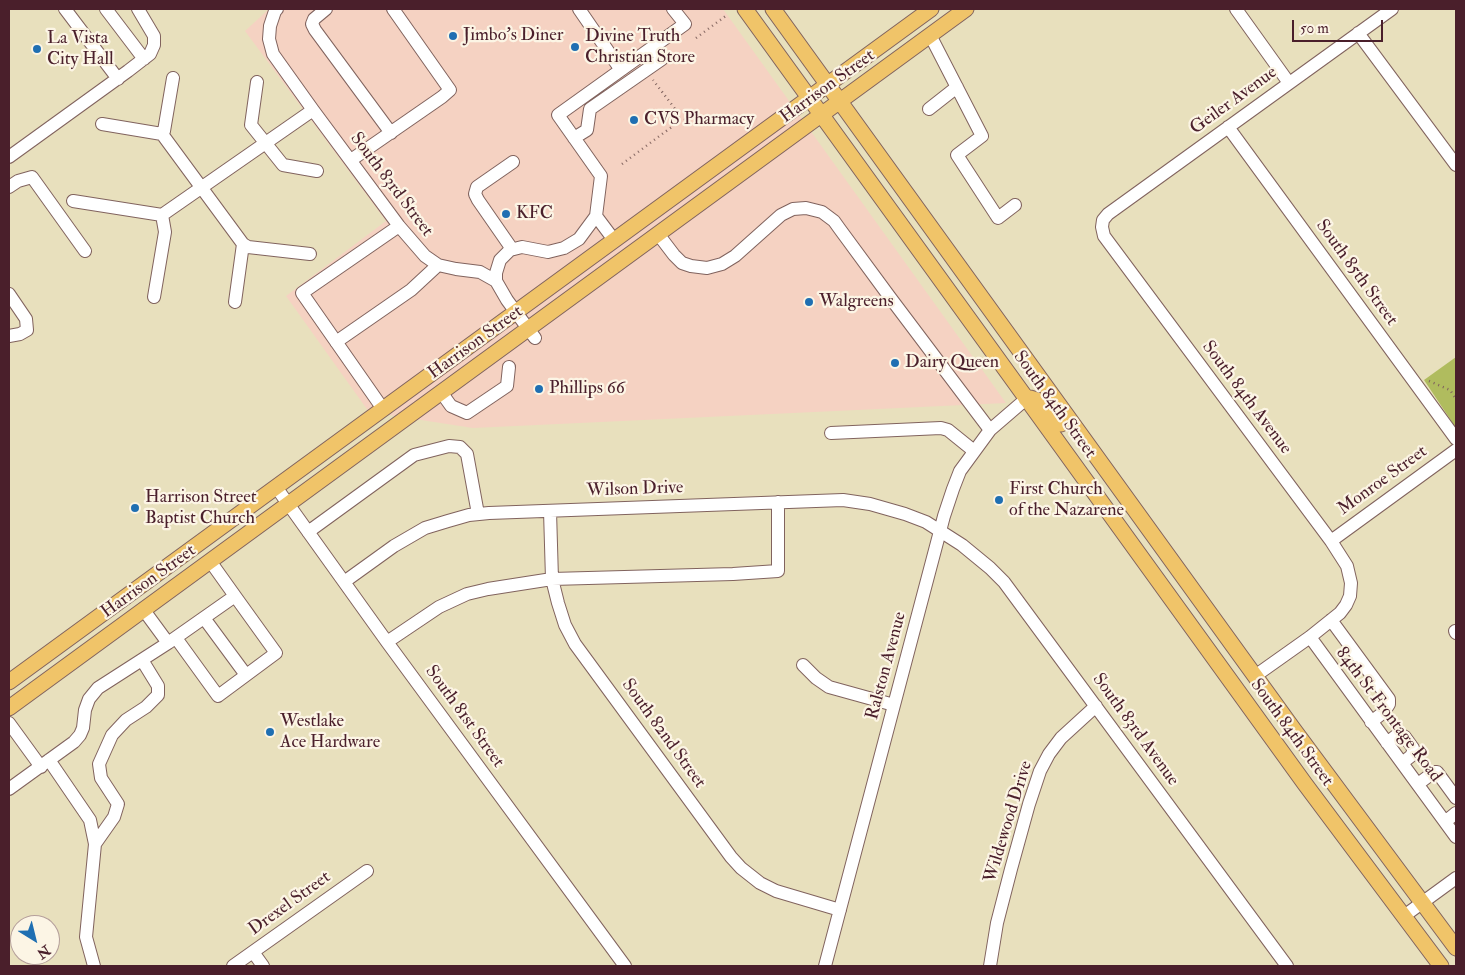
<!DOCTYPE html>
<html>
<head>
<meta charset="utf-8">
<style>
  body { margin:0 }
  #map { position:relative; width:1465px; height:975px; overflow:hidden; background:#e8e0bd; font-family:"IM FELL Double Pica",serif }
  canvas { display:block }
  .frame { position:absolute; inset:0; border:10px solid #4a1f2b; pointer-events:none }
  .north { position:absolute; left:10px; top:915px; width:50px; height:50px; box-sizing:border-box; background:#fcf5e5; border:1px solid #b59f9b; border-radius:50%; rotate:144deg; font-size:14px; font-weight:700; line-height:20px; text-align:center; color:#4a1f2b }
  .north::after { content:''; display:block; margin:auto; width:18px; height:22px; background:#1f6fb2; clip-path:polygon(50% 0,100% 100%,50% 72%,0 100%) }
  .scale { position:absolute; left:1292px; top:20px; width:91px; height:22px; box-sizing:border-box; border:2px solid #4a1f2b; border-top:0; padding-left:6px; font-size:15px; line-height:18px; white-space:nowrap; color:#4a1f2b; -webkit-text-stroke:4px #fcf5e5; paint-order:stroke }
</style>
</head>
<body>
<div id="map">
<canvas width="1465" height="975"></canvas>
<div class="frame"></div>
<div class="north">N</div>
<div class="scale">50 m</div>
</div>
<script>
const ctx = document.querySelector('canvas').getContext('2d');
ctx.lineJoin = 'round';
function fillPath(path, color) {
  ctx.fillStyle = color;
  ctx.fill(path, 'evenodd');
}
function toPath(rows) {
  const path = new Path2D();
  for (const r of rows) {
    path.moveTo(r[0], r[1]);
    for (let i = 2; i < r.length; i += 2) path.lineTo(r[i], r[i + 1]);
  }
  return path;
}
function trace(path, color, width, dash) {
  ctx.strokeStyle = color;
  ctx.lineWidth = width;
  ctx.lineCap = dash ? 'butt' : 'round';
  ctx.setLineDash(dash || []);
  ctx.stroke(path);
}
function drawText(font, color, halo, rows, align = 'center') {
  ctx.font = font + ' "IM FELL Double Pica",serif';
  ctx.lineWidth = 4.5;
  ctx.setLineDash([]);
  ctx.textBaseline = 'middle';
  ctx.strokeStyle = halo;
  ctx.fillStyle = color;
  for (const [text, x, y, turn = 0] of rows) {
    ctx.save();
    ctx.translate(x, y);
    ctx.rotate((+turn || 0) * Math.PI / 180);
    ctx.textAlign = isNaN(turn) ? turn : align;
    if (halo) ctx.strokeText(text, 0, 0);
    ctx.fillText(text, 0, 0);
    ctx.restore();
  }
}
const built = toPath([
  [269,9,723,9,1006,403,473,428,369,412,286,296,386,221,245,31]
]);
const green = toPath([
  [1456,357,1456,428,1424,380]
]);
const path = toPath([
  [696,38,727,15],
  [679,118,692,120],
  [622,164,677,123,679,114,653,80],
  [1429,381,1450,390,1456,399]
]);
const minor = toPath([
  [65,9,118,79],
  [106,9,144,59],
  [277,9,275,11,270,26,269,39,273,54,313,110,399,226,425,256,438,265,456,269,480,272,496,281,507,300,535,338],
  [326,9,314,19,312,24,315,30,391,133],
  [579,9,621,70],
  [1236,9,1289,83],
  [1358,33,1456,165],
  [930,35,982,136,957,155,998,218,1015,205],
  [257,82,251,125,283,165,317,171],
  [929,109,957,87],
  [102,124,162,134,243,244,248,247,310,254],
  [1228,127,1456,439],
  [162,134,164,131,173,78],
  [574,138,587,130,590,109,662,59,653,47],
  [9,157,128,71,150,54,154,45,154,36,138,9],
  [351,160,442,97,450,90,393,9],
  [9,187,18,181,32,177,85,251],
  [73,201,162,215,313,110],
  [596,216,614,240],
  [658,234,674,255,682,263,691,266,707,268,722,264,735,256,781,215,793,209,806,208,822,212,834,221,839,228,889,296,990,430],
  [512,249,478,200,475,194,477,187,513,162],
  [496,281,496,273,500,260,510,250,522,247,548,252,564,248,579,239,596,216,601,176,558,115,685,24,673,9],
  [9,294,26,319,27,330,20,334,9,336],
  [154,297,165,232,162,215],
  [235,302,243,244],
  [336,342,411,290,438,265],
  [441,392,451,406,467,413,507,386,509,367],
  [383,409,302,293,399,226],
  [831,433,941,428,948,430,974,451],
  [276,487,387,642,625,966],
  [550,511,552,579,558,603,565,625,575,644,731,857,741,868,760,883,776,891,840,910],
  [308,532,414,455,449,446,460,447,467,454,478,514],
  [1331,541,1456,450],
  [344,582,394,546,425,528,448,521,469,515,489,513,843,500,870,504,905,514,926,522,962,545,990,568,1004,582,1287,966],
  [143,609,168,643],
  [204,618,246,675],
  [1331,620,1389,699,1389,704,1384,712,1371,722],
  [1455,631,1456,633],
  [1310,637,1456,837],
  [176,638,218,696,276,653,235,596],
  [387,642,439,607,467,594,488,589,552,579,733,574,778,571,778,502],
  [803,665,816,678,829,687,894,705],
  [1255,676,1310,637,1340,613,1346,605,1350,596,1351,583,1347,566,1331,541,1104,236,1102,227,1103,220,1108,214,1392,9],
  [9,723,41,767],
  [1387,743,1397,735,1400,734,1405,737,1413,748,1413,752,1411,756,1402,763],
  [49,760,90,820,95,844,86,937,94,966],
  [1418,784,1434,772,1437,772,1456,798],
  [9,789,74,742,80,735,83,728,85,710,89,699,98,688,168,643,235,596,210,561],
  [1445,822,1456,813],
  [95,844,114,817,118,804,101,778,99,764,112,735,126,720,146,707,158,695,158,686,142,660],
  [1404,916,1456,878],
  [253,952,263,966],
  [233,966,367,871],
  [825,966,944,516,953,489,960,471,990,430,1026,399],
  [990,966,997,923,1011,869,1029,804,1040,771,1049,754,1061,738,1096,706]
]);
const major = toPath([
  [745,9,1305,784,1441,966],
  [773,9,1294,730,1456,948],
  [1026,399,1030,398,1040,401,1047,406,1061,424],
  [9,682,931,9],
  [9,708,966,9]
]);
const markers = [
  [453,36,5,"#1f6fb2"],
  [575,47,5,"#1f6fb2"],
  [37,49,5,"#1f6fb2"],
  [634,120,5,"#1f6fb2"],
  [506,214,5,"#1f6fb2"],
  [809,302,5,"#1f6fb2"],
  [895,363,5,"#1f6fb2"],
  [539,389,5,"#1f6fb2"],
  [999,500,5,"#1f6fb2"],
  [135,508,5,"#1f6fb2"],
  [270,732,5,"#1f6fb2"]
];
const poiNames = [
  ["Jimbo's Diner",463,36],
  ["Divine Truth",585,37],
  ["Christian Store",585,58],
  ["La Vista",47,39],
  ["City Hall",47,60],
  ["CVS Pharmacy",644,120],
  ["KFC",516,214],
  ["Walgreens",819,302],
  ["Dairy Queen",905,363],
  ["Phillips 66",549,389],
  ["First Church",1009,490],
  ["of the Nazarene",1009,511],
  ["Harrison Street",145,498],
  ["Baptist Church",145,519],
  ["Westlake",280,722],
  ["Ace Hardware",280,743]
];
const streetNames = [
  ["Harrison Street",828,87,-36],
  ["Geiler Avenue",1234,101,-36],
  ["South 83rd Street",391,185,53],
  ["South 85th Street",1356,273,54],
  ["Harrison Street",476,343,-36],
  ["South 84th Avenue",1246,398,53],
  ["South 84th Street",1054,405,54],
  ["Monroe Street",1383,481,-36],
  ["Wilson Drive",635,490,-2],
  ["Harrison Street",149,582,-36],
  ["Ralston Avenue",887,666,-75],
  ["84th St Frontage Road",1388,715,53],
  ["South 81st Street",464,717,54],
  ["South 83rd Avenue",1135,730,54],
  ["South 84th Street",1291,733,54],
  ["South 82nd Street",663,734,54],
  ["Wildewood Drive",1009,822,-73],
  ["Drexel Street",290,904,-36]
];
fillPath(built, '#f5d2c2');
fillPath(green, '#b0bc5e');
trace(minor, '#81635e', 14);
trace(major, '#81635e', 17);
trace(path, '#81635e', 2.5, [1, 4]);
trace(minor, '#fff', 12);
trace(major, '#f0c469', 15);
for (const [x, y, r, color] of markers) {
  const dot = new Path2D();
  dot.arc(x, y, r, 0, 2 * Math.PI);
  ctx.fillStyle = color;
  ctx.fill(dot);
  trace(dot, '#fcf5e5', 2);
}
drawText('18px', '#4a1f2b', '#fcf5e5', poiNames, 'left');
drawText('18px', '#4a1f2b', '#fcf5e5', streetNames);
</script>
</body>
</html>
